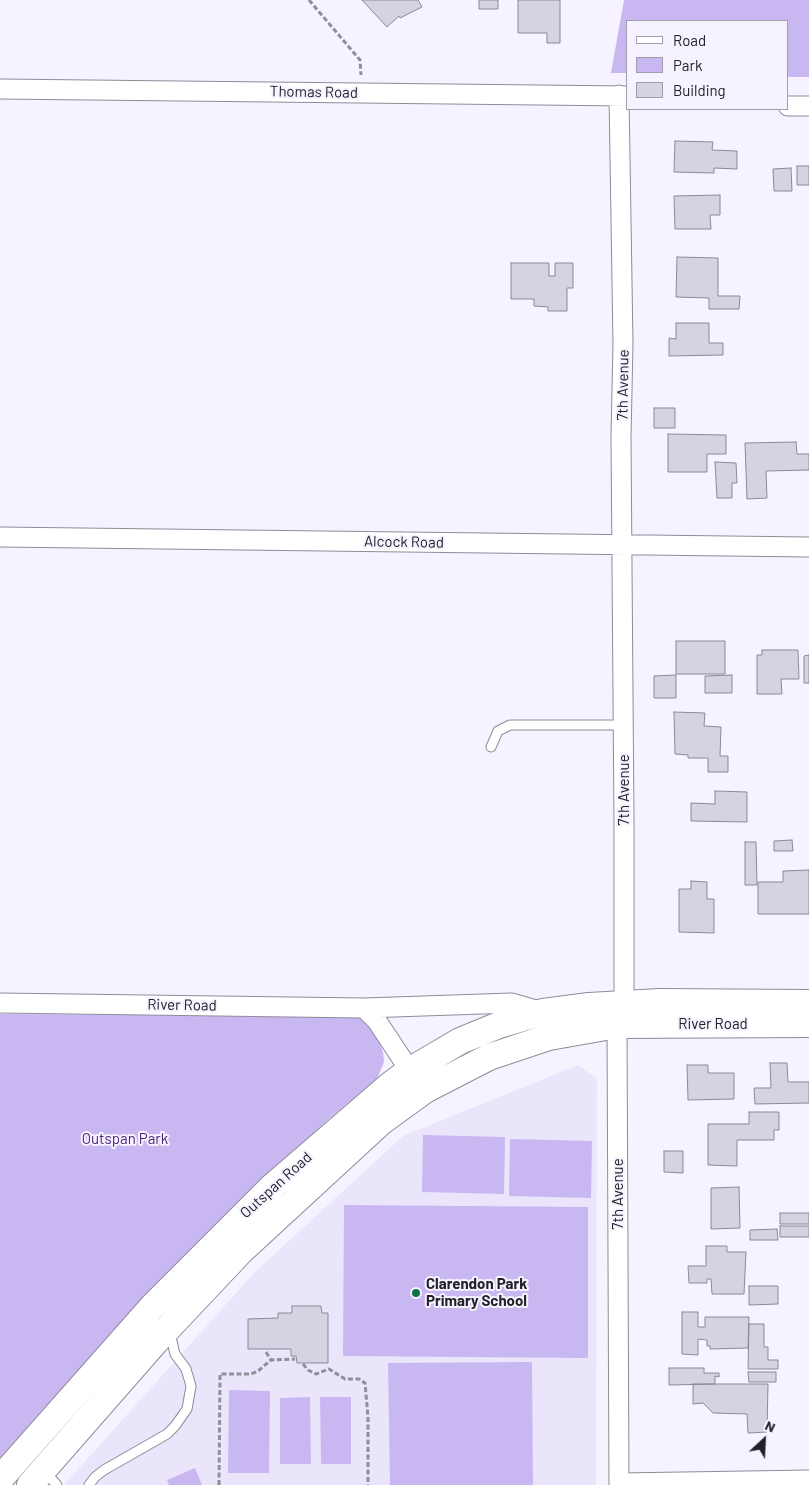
<!DOCTYPE html>
<html>
<head>
<meta charset="utf-8">
<style>
  body { margin:0 }
  #map { position:relative; width:809px; height:1485px; overflow:hidden; background:#f6f2ff; font-family:Barlow,sans-serif }
  canvas { display:block }
  .legend { position:absolute; left:626px; top:20px; width:162px; height:90px; box-sizing:border-box; background:#f6f2ff; border:1px solid #a19ea9; margin:0; padding:6px 9px; list-style:none; font-size:15px; color:#222127 }
  .legend li { display:flex; align-items:center; gap:10px; height:25px }
  .legend b { width:25px; border:1px solid #a19ea9 }
  .north { position:absolute; left:739px; top:1415px; width:50px; height:50px; -webkit-text-stroke:4px #f6f2ff; paint-order:stroke; rotate:25deg; font-size:14px; font-weight:700; line-height:20px; text-align:center; color:#222127 }
  .north::after { content:''; display:block; margin:auto; width:18px; height:22px; background:#222127; clip-path:polygon(50% 0,100% 100%,50% 72%,0 100%) }
</style>
</head>
<body>
<div id="map">
<canvas width="809" height="1485"></canvas>
<ul class="legend">
<li><b style="height:6px;background:#fff"></b>Road</li>
<li><b style="height:14px;background:#c9b7f2"></b>Park</li>
<li><b style="height:14px;background:#d6d2e1"></b>Building</li>
</ul>
<div class="north">N</div>
</div>
<script>
const ctx = document.querySelector('canvas').getContext('2d');
ctx.lineJoin = 'round';
function fillPath(path, color) {
  ctx.fillStyle = color;
  ctx.fill(path, 'evenodd');
}
function toPath(rows) {
  const path = new Path2D();
  for (const r of rows) {
    path.moveTo(r[0], r[1]);
    for (let i = 2; i < r.length; i += 2) path.lineTo(r[i], r[i + 1]);
  }
  return path;
}
function trace(path, color, width, dash) {
  ctx.strokeStyle = color;
  ctx.lineWidth = width;
  ctx.lineCap = dash ? 'butt' : 'round';
  ctx.setLineDash(dash || []);
  ctx.stroke(path);
}
function drawText(font, color, halo, rows, align = 'center') {
  ctx.font = font + ' Barlow,sans-serif';
  ctx.lineWidth = 4;
  ctx.setLineDash([]);
  ctx.textBaseline = 'middle';
  ctx.strokeStyle = halo;
  ctx.fillStyle = color;
  for (const [text, x, y, turn = 0] of rows) {
    ctx.save();
    ctx.translate(x, y);
    ctx.rotate((+turn || 0) * Math.PI / 180);
    ctx.textAlign = isNaN(turn) ? turn : align;
    if (halo) ctx.strokeText(text, 0, 0);
    ctx.fillText(text, 0, 0);
    ctx.restore();
  }
}
const built = toPath([
  [578,1065,597,1079,596,1485,64,1485,254,1273,403,1136]
]);
const green = toPath([
  [624,0,809,0,809,77,788,77,788,21,628,21,628,73,611,73],
  [0,1014,355,1016,367,1022,377,1035,383,1052,384,1062,377,1079,330,1118,246,1195,150,1291,0,1460],
  [423,1135,505,1137,504,1194,422,1192],
  [510,1139,592,1141,591,1198,509,1196],
  [344,1205,588,1207,588,1358,343,1356],
  [532,1362,533,1485,390,1485,388,1363],
  [229,1390,270,1391,269,1473,228,1473],
  [310,1397,311,1464,280,1464,280,1398],
  [320,1397,351,1397,351,1464,321,1464],
  [195,1468,202,1485,169,1485,167,1480]
]);
const building = toPath([
  [362,0,418,0,422,7,400,18,399,16,387,27,362,0],
  [479,0,498,0,498,9,479,9,479,0],
  [518,0,560,0,560,43,547,43,547,33,518,33,518,0],
  [675,141,713,142,712,150,737,151,737,169,714,168,714,173,674,172,675,141],
  [797,166,809,166,809,185,797,185,797,166],
  [791,168,792,191,774,191,773,169,791,168],
  [720,195,720,215,710,215,711,229,675,229,674,196,720,195],
  [677,257,718,258,718,296,740,296,739,309,709,309,709,298,676,297,677,257],
  [511,263,549,263,549,276,555,276,555,263,573,263,573,288,567,288,567,311,548,311,548,307,534,306,534,299,511,299,511,263],
  [676,323,709,323,709,343,723,343,723,355,669,356,669,338,676,339,676,323],
  [654,408,675,408,675,428,654,428,654,408],
  [668,434,726,435,726,454,707,454,707,472,668,472,668,434],
  [796,442,797,454,809,454,809,470,766,471,767,498,747,499,745,443,796,442],
  [715,462,736,463,737,483,732,483,732,498,717,498,715,462],
  [676,641,725,641,725,674,676,674,676,641],
  [762,650,798,650,799,679,781,679,782,694,757,694,757,655,762,655,762,650],
  [809,655,809,683,804,683,804,656,809,655],
  [676,675,676,698,654,698,654,676,676,675],
  [732,675,732,693,705,693,705,676,732,675],
  [674,712,705,713,704,726,721,727,720,756,728,756,728,772,708,772,708,758,688,758,688,755,675,754,674,712],
  [715,791,747,792,747,822,691,821,691,803,715,804,715,791],
  [792,840,793,851,774,851,774,841,792,840],
  [745,842,756,842,757,885,745,885,745,842],
  [809,870,809,914,758,914,758,882,783,882,783,871,809,870],
  [691,881,707,882,707,899,714,899,714,933,679,932,679,889,691,889,691,881],
  [770,1063,787,1063,788,1082,809,1082,809,1103,755,1104,754,1088,771,1088,770,1063],
  [687,1065,708,1065,708,1073,734,1073,734,1099,688,1100,687,1065],
  [749,1112,779,1112,779,1130,774,1130,774,1140,737,1140,737,1166,708,1165,708,1124,749,1124,749,1112],
  [664,1151,683,1151,683,1173,664,1172,664,1151],
  [739,1187,740,1228,711,1229,711,1188,739,1187],
  [780,1213,809,1213,809,1224,780,1224,780,1213],
  [780,1226,809,1226,809,1237,780,1237,780,1226],
  [777,1229,778,1240,750,1240,750,1230,777,1229],
  [706,1246,727,1246,727,1252,746,1252,744,1294,712,1294,711,1279,707,1279,707,1283,689,1283,688,1266,706,1266,706,1246],
  [749,1286,778,1286,778,1304,749,1305,749,1286],
  [292,1306,321,1306,322,1313,328,1313,328,1363,297,1363,296,1356,291,1356,291,1349,248,1349,248,1319,278,1318,278,1313,292,1313,292,1306],
  [682,1312,698,1312,698,1327,705,1327,705,1317,749,1317,748,1348,710,1349,710,1346,707,1346,707,1340,698,1339,698,1355,682,1354,682,1312],
  [749,1324,764,1324,764,1347,768,1347,768,1360,778,1360,778,1369,748,1369,749,1324],
  [669,1368,704,1368,704,1373,719,1373,719,1377,715,1376,715,1384,669,1385,669,1368],
  [748,1372,776,1372,776,1382,749,1382,748,1372],
  [693,1384,768,1384,767,1432,748,1433,747,1414,713,1413,703,1403,693,1404,693,1384]
]);
const path = toPath([
  [309,0,360,60,361,75],
  [266,1352,271,1360],
  [303,1364,308,1370,316,1374,329,1369,345,1379,359,1379,365,1383,368,1417,368,1485],
  [219,1485,220,1374,251,1374,258,1371,271,1360,295,1359]
]);
const service = toPath([
  [491,747,498,731,510,725,623,725],
  [45,1472,57,1485],
  [89,1485,95,1477,104,1470,167,1434,175,1426,187,1409,191,1386,186,1369,175,1354,170,1333]
]);
const minor = toPath([
  [0,89,628,96],
  [619,95,623,344,621,437,624,822,624,1004,617,1025,619,1485],
  [788,106,809,106],
  [0,537,809,547],
  [0,1003,364,1008,512,1003,543,1012],
  [364,1008,377,1021,416,1080],
  [619,1483,809,1480]
]);
const secondary = toPath([
  [0,1479,152,1307,273,1186,389,1086,409,1071,460,1041,499,1025,543,1012,589,1006,660,1002,809,1003],
  [30,1485,157,1340,241,1251,381,1122,425,1090,489,1057,549,1037,617,1025,809,1024]
]);
const markers = [
  [416,1293,5,"#0d7148"]
];
const streetNames = [
  ["Thomas Road",314,92,1],
  ["7th Avenue",623,385,-89],
  ["Alcock Road",404,542,1],
  ["7th Avenue",624,790,-90],
  ["River Road",182,1005,1],
  ["River Road",713,1024],
  ["Outspan Road",276,1185,-42],
  ["7th Avenue",618,1194,-90]
];
const parkNames = [
  ["Outspan Park",125,1139]
];
const poiNames = [
  ["Clarendon Park",426,1284],
  ["Primary School",426,1301]
];
fillPath(built, '#ebe5fc');
fillPath(green, '#c9b7f2');
fillPath(building, '#d6d2e1');
trace(building, '#8c8896', 1);
trace(service, '#8f8b99', 11);
trace(minor, '#8f8b99', 21);
trace(secondary, '#8f8b99', 28);
trace(path, '#918e98', 3, [5, 2.5]);
trace(service, '#fff', 9);
trace(minor, '#fff', 19);
trace(secondary, '#fff', 26);
for (const [x, y, r, color] of markers) {
  const dot = new Path2D();
  dot.arc(x, y, r, 0, 2 * Math.PI);
  ctx.fillStyle = color;
  ctx.fill(dot);
  trace(dot, '#f6f2ff', 2);
}
drawText('15px', '#222127', '#f6f2ff', streetNames);
drawText('15px', '#4b277e', '#f6f2ff', parkNames);
drawText('bold 15px', '#222127', '#f6f2ff', poiNames, 'left');
</script>
</body>
</html>
